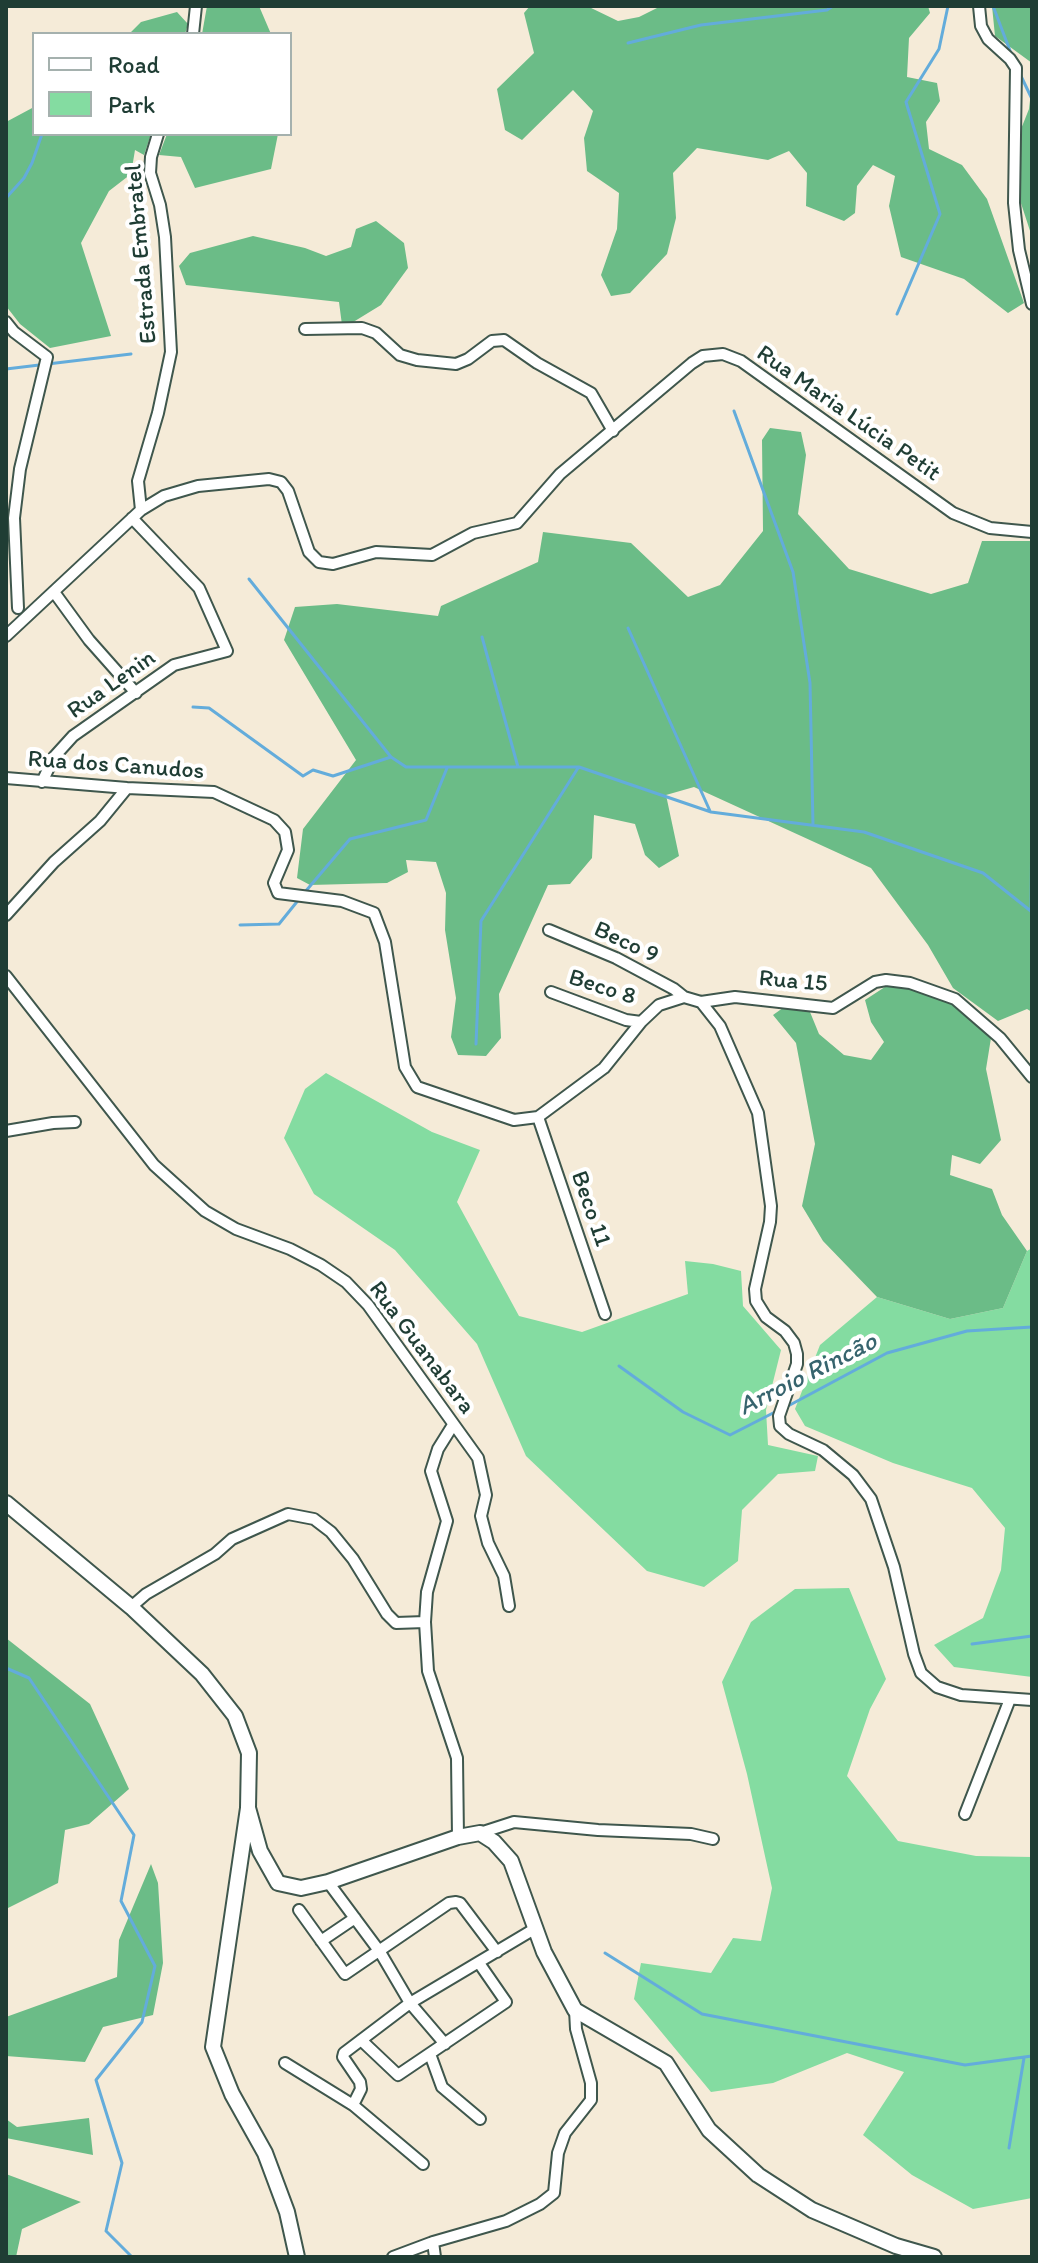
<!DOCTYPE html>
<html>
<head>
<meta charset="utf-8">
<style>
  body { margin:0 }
  #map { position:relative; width:1038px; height:2263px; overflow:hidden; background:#f5ebd8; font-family:Itim,sans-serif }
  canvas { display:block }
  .frame { position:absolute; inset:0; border:8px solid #1f3d34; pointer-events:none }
  .legend { position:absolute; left:32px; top:32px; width:260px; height:104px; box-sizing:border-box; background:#fff; border:2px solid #a5b1ae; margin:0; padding:10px 14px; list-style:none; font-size:24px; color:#1f3d34 }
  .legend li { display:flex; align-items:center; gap:16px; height:40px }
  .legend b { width:40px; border:2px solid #a5b1ae }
</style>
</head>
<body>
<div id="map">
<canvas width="1038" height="2263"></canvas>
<div class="frame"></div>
<ul class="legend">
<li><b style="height:10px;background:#fff"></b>Road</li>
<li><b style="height:22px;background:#84dca1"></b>Park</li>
</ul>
</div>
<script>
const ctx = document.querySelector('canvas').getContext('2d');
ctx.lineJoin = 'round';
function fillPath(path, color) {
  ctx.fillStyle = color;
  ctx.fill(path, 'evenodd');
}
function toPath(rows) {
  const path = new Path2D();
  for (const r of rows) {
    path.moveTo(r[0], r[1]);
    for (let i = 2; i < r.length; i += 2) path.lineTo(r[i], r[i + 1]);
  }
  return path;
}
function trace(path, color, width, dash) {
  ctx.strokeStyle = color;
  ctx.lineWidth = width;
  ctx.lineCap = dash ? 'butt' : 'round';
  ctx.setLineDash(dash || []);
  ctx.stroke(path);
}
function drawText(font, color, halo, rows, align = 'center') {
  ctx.font = font + ' Itim,sans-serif';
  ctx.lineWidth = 8;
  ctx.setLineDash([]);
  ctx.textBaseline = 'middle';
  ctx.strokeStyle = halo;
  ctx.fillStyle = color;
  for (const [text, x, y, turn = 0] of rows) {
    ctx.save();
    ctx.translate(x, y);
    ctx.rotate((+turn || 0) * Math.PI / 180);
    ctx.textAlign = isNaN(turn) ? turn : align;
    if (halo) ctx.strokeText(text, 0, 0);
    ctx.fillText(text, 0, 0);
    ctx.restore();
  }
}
const green = toPath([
  [326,1073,432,1132,480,1150,457,1202,519,1316,582,1332,688,1294,685,1261,713,1264,741,1271,743,1306,781,1350,766,1410,768,1445,818,1456,815,1471,778,1474,742,1510,738,1561,704,1587,647,1571,526,1456,477,1344,395,1250,314,1194,284,1138,305,1089],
  [1032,1248,1032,1677,954,1667,934,1645,983,1618,1001,1570,1005,1528,972,1488,893,1463,805,1426,795,1409,820,1345,877,1297,950,1319,1003,1308,1027,1251],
  [849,1588,886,1679,870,1709,847,1776,898,1841,976,1856,1032,1857,1032,2198,973,2209,912,2175,863,2135,904,2072,847,2053,773,2083,711,2092,634,1999,641,1963,711,1973,733,1938,761,1941,772,1888,747,1774,722,1682,751,1622,795,1589]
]);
const forest = toPath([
  [207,6,259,6,271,34,202,34],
  [530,6,587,6,618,21,639,17,661,6,928,6,930,13,909,38,907,77,937,83,940,101,926,122,929,149,962,165,987,199,1024,303,1008,313,964,279,901,257,889,206,895,176,873,165,857,186,855,213,844,221,806,206,807,173,789,151,768,160,697,148,673,173,676,218,667,254,630,293,611,296,601,275,617,229,619,193,587,171,584,138,593,111,573,90,522,140,505,130,497,89,534,53,524,13],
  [992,6,1032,6,1032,63,995,36],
  [177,12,188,24,185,34,129,34,141,22],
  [1032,83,1032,237,1018,194,1015,144,1029,109],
  [34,107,34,134,151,134,144,155,135,150,131,174,109,191,81,243,111,336,50,348,20,324,6,306,6,122],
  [167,134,278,134,271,169,195,188,181,157,159,155],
  [376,221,404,243,408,268,381,305,350,324,342,325,339,302,186,285,179,266,190,253,253,236,305,248,326,256,351,247,356,229],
  [770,428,801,432,806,455,798,514,849,569,931,594,968,583,982,541,1032,541,1032,1012,1027,1009,998,1021,953,988,928,945,871,868,694,787,666,795,679,856,659,868,645,855,635,824,594,815,592,858,570,884,548,885,499,994,501,1038,486,1056,458,1055,451,1037,456,998,445,930,446,893,436,862,406,860,408,872,387,883,310,885,297,878,303,829,356,760,284,640,295,607,337,604,438,616,441,606,538,562,543,532,631,543,688,597,720,585,763,531,762,440],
  [891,983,946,1000,991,1038,986,1069,1001,1140,980,1164,952,1155,950,1175,992,1189,1002,1215,1027,1251,1003,1308,950,1319,877,1297,823,1241,802,1206,815,1144,796,1043,773,1015,787,1005,800,1008,810,1012,819,1034,844,1055,871,1060,884,1042,871,1022,865,1000],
  [6,1638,90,1704,129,1789,89,1824,65,1830,58,1883,6,1909],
  [151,1864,158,1883,163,1963,153,2015,103,2027,85,2062,6,2056,6,2017,117,1977,119,1940],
  [89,2118,93,2155,6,2138,6,2119,17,2127],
  [6,2174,81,2202,22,2229,16,2257,6,2257]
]);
const stream = toPath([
  [993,6,1012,56],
  [1031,6,1032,7],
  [628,43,701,25,827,10,833,6],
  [1020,74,1032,99],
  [6,198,24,178,32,163,42,134],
  [897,314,940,214,906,102,939,49,948,6],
  [6,369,131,354],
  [734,411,793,572,810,683,813,825],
  [249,579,391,757],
  [628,628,710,811],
  [482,637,518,767],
  [193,707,209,708,303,776,313,770,333,776,391,757,406,767,579,767,711,812,864,832,983,873,1032,912],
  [305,892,350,839,426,820,447,768],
  [1031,911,1032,811],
  [240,925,279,924,300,898],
  [476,1044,481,921,578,768],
  [619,1366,683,1412,730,1435,777,1411],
  [788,1406,887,1353,967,1331,1032,1327],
  [972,1644,1032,1636],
  [6,1668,29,1678,134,1835,121,1901,155,1966,142,2022,96,2080,122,2163,106,2231,132,2257],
  [605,1953,702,2014,965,2065,1032,2056],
  [1009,2148,1024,2058]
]);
const street = toPath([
  [979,6,981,26,988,39,1010,59,1016,68,1014,203,1019,250,1032,304],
  [193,34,196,6],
  [6,322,14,332,47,357,20,469,14,518,18,608],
  [305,329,362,328,376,333,400,355,417,360,456,364,468,359,492,341,504,340,537,363,591,393,613,431],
  [141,510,138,481,158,413,171,352,165,237,160,205,150,173,151,157,158,134],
  [54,592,89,640,136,693],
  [6,636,141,510,164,496,198,486,269,479,281,482,288,491,309,552,319,562,333,564,376,552,432,555,473,533,517,523,560,474,692,363,703,356,723,354,741,361,953,513,990,528,1032,532],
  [6,778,127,788,214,792,274,820,285,832,288,850,274,883,278,893,342,901,374,913,385,942,405,1067,417,1087,514,1120,538,1117,604,1068,641,1022,659,1005,684,997,701,1002,720,1026,758,1113,771,1206,770,1222,755,1289,756,1301,766,1317,785,1331,794,1343,797,1354,797,1364,779,1416,780,1426,789,1434,823,1450,853,1475,871,1499,894,1567,914,1654,921,1673,937,1687,961,1695,1032,1700],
  [42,782,54,757,73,736,174,665,227,651,199,588,132,518],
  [6,915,54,862,100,821,127,788],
  [549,930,616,958,674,989,684,997],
  [6,976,154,1165,205,1211,236,1229,290,1249,321,1265,346,1282,368,1305,478,1458,486,1495,481,1516,488,1543,504,1576,509,1606],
  [551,992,626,1020,641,1022],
  [701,1002,735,997,833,1008,875,982,886,980,910,983,955,999,1000,1038,1032,1077],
  [538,1117,605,1314],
  [6,1131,53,1123,75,1122],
  [453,1425,438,1449,431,1471,447,1521,427,1592,425,1622,428,1671,457,1758,458,1837],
  [131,1607,146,1594,215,1554,232,1539,288,1514,314,1519,331,1532,353,1559,387,1614,396,1623,425,1622],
  [965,1814,1010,1699],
  [480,1833,514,1822,598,1830,691,1834,713,1839],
  [328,1882,380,1952,410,2003,445,2044],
  [299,1910,345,1974,449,1903,456,1902,460,1903,497,1952],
  [321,1941,355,1918],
  [361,2040,398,2075,506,2002,479,1963],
  [430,2054,442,2087,480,2119],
  [285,2063,353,2105,423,2164],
  [353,2105,361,2089,360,2082,343,2057,344,2053,410,2003,536,1928],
  [433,2242,435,2257],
  [393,2257,433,2242,506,2221,540,2204,554,2193,558,2153,565,2133,591,2100,591,2083,576,2029,575,2010]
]);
const secondary = toPath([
  [6,1503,131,1607,202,1674,235,1716,249,1753,248,1808,213,2047,232,2094,265,2153,287,2212,297,2257],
  [248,1808,260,1851,278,1883,301,1888,328,1882,458,1837,480,1833,494,1842,511,1861,544,1952,575,2010,666,2063,709,2130,758,2175,812,2210,896,2246,934,2257]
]);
const streetNames = [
  ["Estrada Embratel",142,254,-95],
  ["Rua Maria Lúcia Petit",848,414,35],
  ["Rua Lenin",112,685,-35],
  ["Rua dos Canudos",116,766,4],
  ["Beco 9",626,943,25],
  ["Rua 15",793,982,5],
  ["Beco 8",602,988,18],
  ["Beco 11",590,1209,71],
  ["Rua Guanabara",421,1348,53]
];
const waterNames = [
  ["Arroio Rincão",808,1375,-27]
];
fillPath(green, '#84dca1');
fillPath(forest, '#6bbc87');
trace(stream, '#63acdb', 3);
trace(street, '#3f574d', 14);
trace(secondary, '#3f574d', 18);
trace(street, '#fff', 10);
trace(secondary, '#fff', 14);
drawText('24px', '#1f3d34', '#fff', streetNames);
drawText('italic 26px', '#37646e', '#fff', waterNames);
</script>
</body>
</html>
